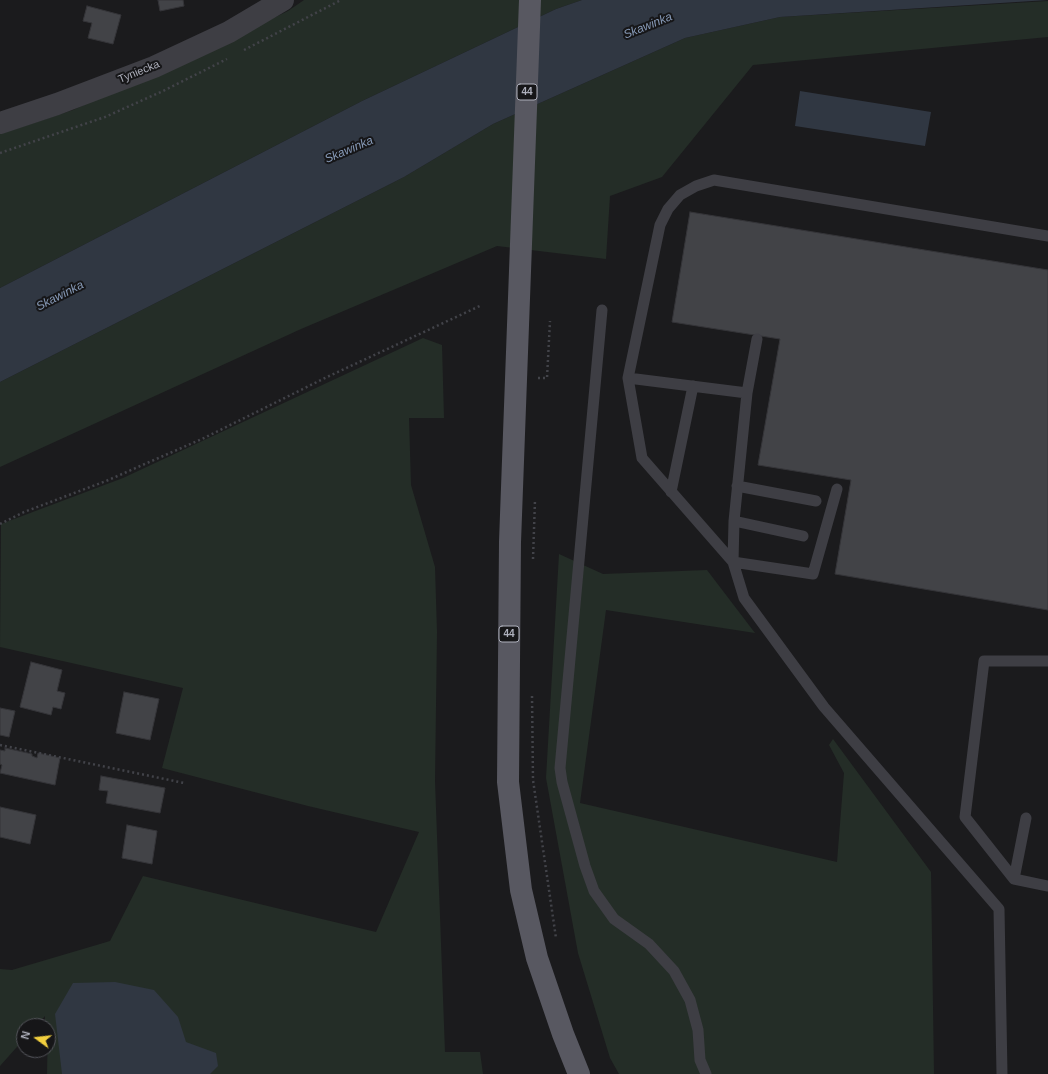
<!DOCTYPE html>
<html>
<head>
<meta charset="utf-8">
<style>
  body { margin:0 }
  #map { position:relative; width:1048px; height:1074px; overflow:hidden; background:#1b1b1d; font-family:Helvetica,sans-serif }
  canvas { display:block }
  .north { position:absolute; left:16px; top:1018px; width:40px; height:40px; box-sizing:border-box; background:#161618; border:1px solid #53545a; border-radius:50%; rotate:285deg; font-size:11px; font-weight:700; line-height:16px; text-align:center; color:#aeb0bc }
  .north::after { content:''; display:block; margin:auto; width:14px; height:18px; background:#f1cf3e; clip-path:polygon(50% 0,100% 100%,50% 72%,0 100%) }
</style>
</head>
<body>
<div id="map">
<canvas width="1048" height="1074"></canvas>
<div class="north">N</div>
</div>
<script>
const ctx = document.querySelector('canvas').getContext('2d');
ctx.lineJoin = 'round';
function fillPath(path, color) {
  ctx.fillStyle = color;
  ctx.fill(path, 'evenodd');
}
function toPath(rows) {
  const path = new Path2D();
  for (const r of rows) {
    path.moveTo(r[0], r[1]);
    for (let i = 2; i < r.length; i += 2) path.lineTo(r[i], r[i + 1]);
  }
  return path;
}
function trace(path, color, width, dash) {
  ctx.strokeStyle = color;
  ctx.lineWidth = width;
  ctx.lineCap = dash ? 'butt' : 'round';
  ctx.setLineDash(dash || []);
  ctx.stroke(path);
}
function drawText(font, color, halo, rows, align = 'center') {
  ctx.font = font + ' Helvetica,sans-serif';
  ctx.lineWidth = 4;
  ctx.setLineDash([]);
  ctx.textBaseline = 'middle';
  ctx.strokeStyle = halo;
  ctx.fillStyle = color;
  for (const [text, x, y, turn = 0] of rows) {
    ctx.save();
    ctx.translate(x, y);
    ctx.rotate((+turn || 0) * Math.PI / 180);
    ctx.textAlign = isNaN(turn) ? turn : align;
    if (halo) ctx.strokeText(text, 0, 0);
    ctx.fillText(text, 0, 0);
    ctx.restore();
  }
}
const green = toPath([
  [304,0,582,0,556,9,362,101,0,288,0,134,73,110,236,36,288,11],
  [1048,1,1048,37,753,65,662,177,610,196,606,259,497,246,301,329,0,467,0,382,404,177,493,124,685,38,780,17],
  [423,338,442,345,444,418,409,418,411,485,435,567,437,632,435,781,445,1052,480,1052,483,1074,47,1074,48,1026,45,1026,45,1016,36,1026,24,1026,24,1039,0,1066,0,969,12,970,110,941,143,876,376,932,419,832,308,806,162,768,183,688,0,647,1,524,123,478],
  [559,554,603,574,707,570,755,633,606,610,580,803,837,862,844,773,829,745,833,739,931,872,934,1074,619,1074,610,1058,578,953,546,778]
]);
const water = toPath([
  [582,0,1048,0,780,17,685,38,493,124,404,177,0,382,0,288,362,101,556,9],
  [800,91,931,112,925,146,795,126],
  [115,982,154,990,178,1017,186,1042,216,1053,218,1066,210,1074,62,1074,55,1014,73,983]
]);
const building = toPath([
  [158,0,183,0,184,6,160,11,158,0],
  [87,6,121,15,113,44,88,38,92,23,83,21,87,6],
  [690,212,1048,270,1048,610,835,574,851,480,758,465,780,339,672,322,690,212],
  [31,662,62,670,57,691,65,693,61,709,53,707,51,715,20,707,31,662],
  [124,692,159,699,150,740,116,733,124,692],
  [0,708,15,711,9,737,0,735,0,708],
  [5,748,32,754,32,756,37,758,38,753,60,758,55,785,0,773,2,765,0,764,0,750,5,751,5,748],
  [101,776,165,788,160,813,106,803,108,791,99,790,101,776],
  [0,807,36,815,30,844,0,837,0,807],
  [127,825,157,831,152,864,122,858,127,825]
]);
const path = toPath([
  [244,50,341,0],
  [0,153,105,117,163,91,227,59],
  [538,378,547,378,550,321],
  [0,524,24,512,106,481,202,439,327,377,482,305],
  [533,559,535,500],
  [532,696,533,780,556,938],
  [0,745,184,783]
]);
const service = toPath([
  [602,310,560,768,562,782,585,866,594,891,614,919,649,944,674,971,690,1000,698,1030,700,1060,706,1074],
  [628,378,642,458,733,562,813,574,837,489],
  [747,393,757,339],
  [737,486,816,501],
  [671,492,693,386],
  [734,521,803,536],
  [1026,818,1014,879,1048,886],
  [1014,879,965,817,984,661,1048,661],
  [1002,1074,999,909,824,707,744,598,733,562,734,521,747,393,628,378,660,225,668,209,680,195,696,186,714,180,1048,236]
]);
const tertiary = toPath([
  [0,123,57,104,154,67,229,32,283,0]
]);
const primary = toPath([
  [530,0,510,542,508,782,521,890,537,958,563,1034,579,1074]
]);
const shields = [
  [527,92,20],
  [509,634,20]
];
const shieldNames = [
  ["44",527,92],
  ["44",509,634]
];
const streetNames = [
  ["Tyniecka",139,72,-22]
];
const waterNames = [
  ["Skawinka",648,26,-22],
  ["Skawinka",349,150,-23],
  ["Skawinka",60,296,-27]
];
fillPath(green, '#242d27');
fillPath(water, '#303742');
fillPath(building, '#424347');
trace(building, '#353539', 1);
trace(path, '#424349', 2.5, [2, 3]);
trace(service, '#3e3e44', 11);
trace(tertiary, '#3e3e44', 22);
trace(primary, '#585861', 22);
for (const [x, y, w] of shields) {
  const box = new Path2D();
  box.roundRect(x - w / 2, y - 8, w, 16, 3);
  ctx.fillStyle = '#161618';
  ctx.fill(box);
  trace(box, '#aeb0bc', 1);
}
drawText('bold 10px', '#aeb0bc', null, shieldNames);
drawText('11px', '#aeb0bc', '#161618', streetNames);
drawText('italic 12px', '#8699b6', '#161618', waterNames);
</script>
</body>
</html>
